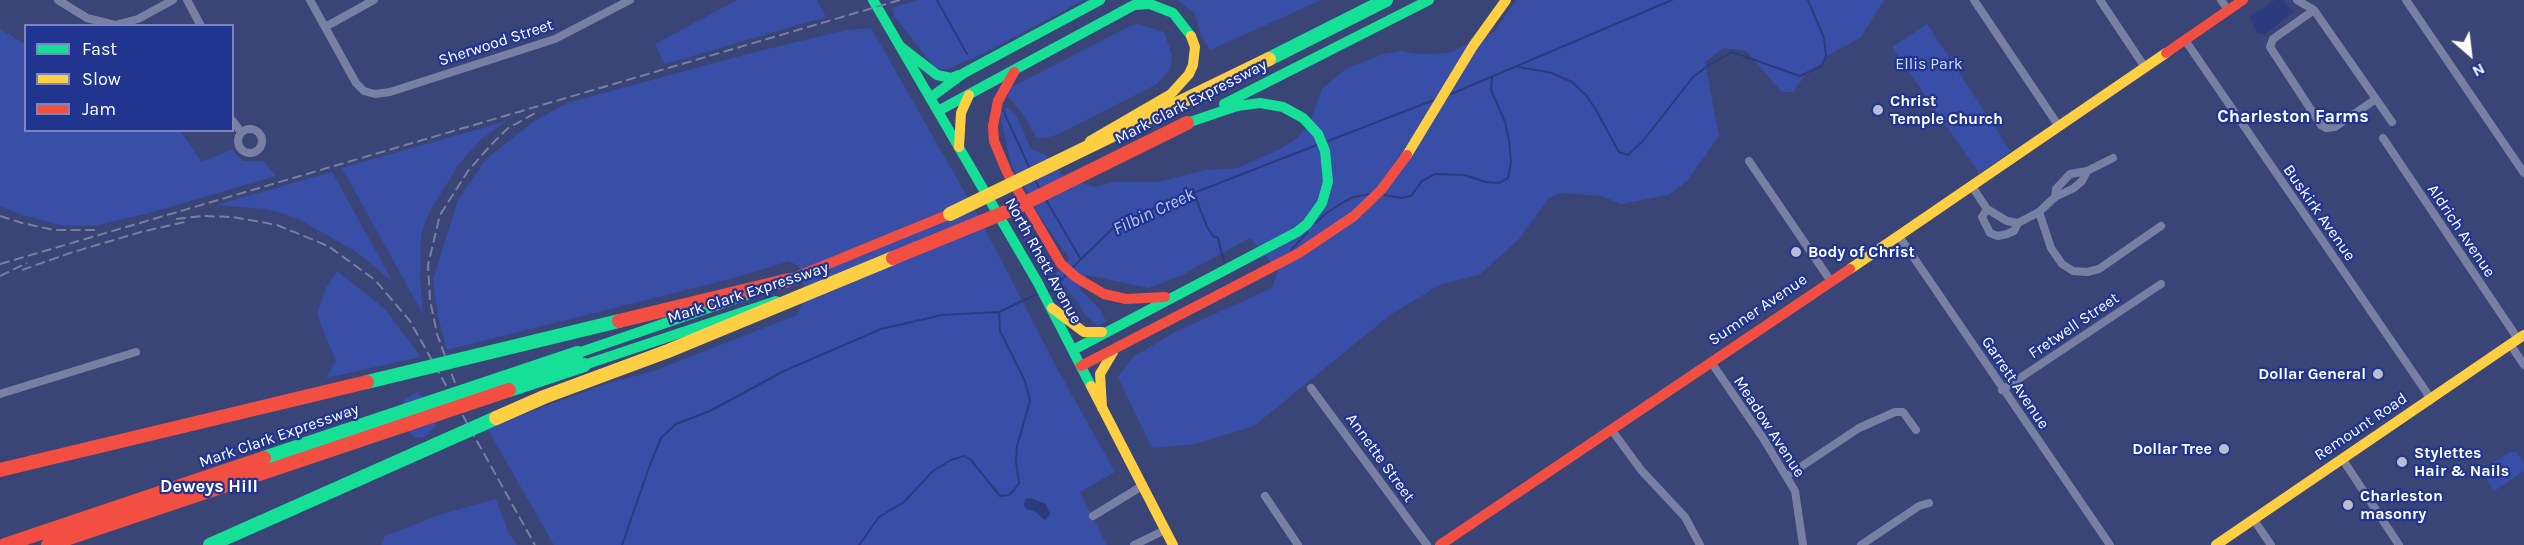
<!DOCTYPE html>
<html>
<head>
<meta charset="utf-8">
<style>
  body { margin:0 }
  #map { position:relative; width:2524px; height:545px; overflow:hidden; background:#3a4577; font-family:Karla,sans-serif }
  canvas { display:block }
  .legend { position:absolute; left:24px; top:24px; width:210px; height:108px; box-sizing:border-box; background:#213590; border:2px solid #7a86bc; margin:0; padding:8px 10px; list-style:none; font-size:18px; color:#fff }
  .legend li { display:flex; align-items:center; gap:12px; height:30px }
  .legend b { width:30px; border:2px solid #7a86bc }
  .north { position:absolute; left:2440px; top:24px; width:60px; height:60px; -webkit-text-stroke:4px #213590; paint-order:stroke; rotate:152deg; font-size:16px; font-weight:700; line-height:24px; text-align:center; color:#fff }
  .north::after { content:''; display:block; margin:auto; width:21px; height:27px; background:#fff; clip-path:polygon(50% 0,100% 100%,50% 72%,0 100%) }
</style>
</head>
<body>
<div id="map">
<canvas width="2524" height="545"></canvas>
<ul class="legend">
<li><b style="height:8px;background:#16e098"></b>Fast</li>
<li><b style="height:8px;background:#ffcf43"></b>Slow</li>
<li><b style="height:8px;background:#f24e42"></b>Jam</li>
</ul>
<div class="north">N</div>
</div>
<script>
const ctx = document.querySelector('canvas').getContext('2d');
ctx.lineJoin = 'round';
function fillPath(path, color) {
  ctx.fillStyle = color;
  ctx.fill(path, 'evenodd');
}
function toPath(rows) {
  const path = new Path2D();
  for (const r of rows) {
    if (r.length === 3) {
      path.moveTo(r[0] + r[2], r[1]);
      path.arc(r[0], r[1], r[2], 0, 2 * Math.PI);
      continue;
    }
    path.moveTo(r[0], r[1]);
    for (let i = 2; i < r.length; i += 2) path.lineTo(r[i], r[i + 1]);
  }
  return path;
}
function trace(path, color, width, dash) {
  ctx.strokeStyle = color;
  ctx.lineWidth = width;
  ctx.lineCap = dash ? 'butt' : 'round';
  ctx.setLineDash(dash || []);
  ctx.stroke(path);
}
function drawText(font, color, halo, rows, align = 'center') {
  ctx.font = font + ' Karla,sans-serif';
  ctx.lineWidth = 4.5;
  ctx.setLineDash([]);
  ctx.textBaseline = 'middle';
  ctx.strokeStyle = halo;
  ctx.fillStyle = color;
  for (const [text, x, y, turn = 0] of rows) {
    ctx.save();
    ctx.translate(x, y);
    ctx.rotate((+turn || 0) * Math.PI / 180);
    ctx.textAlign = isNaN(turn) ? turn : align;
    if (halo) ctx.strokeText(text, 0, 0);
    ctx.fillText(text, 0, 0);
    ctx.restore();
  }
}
const green = toPath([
  [737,0,817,0,826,17,665,64,655,44],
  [918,0,1084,0,984,53,945,70,934,67,894,16,892,8],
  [1178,0,1321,0,1210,50,1201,35,1195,14],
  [1516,0,1884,0,1861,37,1826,57,1821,66,1806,74,1793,92,1782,92,1746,51,1723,48,1705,62,1719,136,1687,181,1668,195,1621,204,1602,196,1559,193,1548,199,1519,239,1479,275,1441,284,1390,315,1254,426,1195,444,1152,448,1118,377,1133,357,1175,332,1272,288,1278,270,1250,238,1182,275,1149,288,1087,275,1079,289,1099,308,1106,321,1098,326,1084,314,1077,301,1055,275,1070,259,1044,223,1011,164,999,111,1008,107,1017,117,1031,149,1054,159,1061,174,1075,181,1094,187,1114,182,1158,182,1206,170,1237,168,1278,150,1296,139,1309,125,1322,89,1347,68,1384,54,1401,51,1418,54,1449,53,1494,32],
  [1138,24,1164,32,1172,55,1170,70,1157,84,1056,135,1045,138,1036,137,1023,114,1008,97,1008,89,1130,26],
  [1927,24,2011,152,1979,173,1892,47],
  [871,28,976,212,1058,370,1115,472,1080,492,1107,545,554,545,487,428,605,384,651,372,797,315,803,301,803,283,799,267,790,261,730,279,447,350,438,317,433,280,458,200,486,159,533,122,567,103,755,52,847,30],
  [0,29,25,44,26,130,181,131,201,162,232,150,243,161,263,161,276,176,149,213,93,226,60,225,19,214,0,206],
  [507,121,482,138,459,164,430,211,421,234,420,280,423,314,342,168],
  [332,172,393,282,358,253,297,218,267,209,216,205],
  [337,271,385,309,421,357,326,378,336,361,317,315,326,288],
  [417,392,429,401,438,419,434,428,425,437,415,438,406,428,402,415,404,400],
  [2510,452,2517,452,2524,464,2524,471,2494,491,2481,471],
  [496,499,508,532,517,545,381,545,385,536,442,514]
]);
const water = toPath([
  [2275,0,2283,0,2293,11,2292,13,2265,34,2257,33,2250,16],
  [1030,498,1046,504,1050,514,1045,520,1034,511,1026,509,1024,505,1025,499]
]);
const stream = toPath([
  [937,0,967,54],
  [1519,67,1552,73,1572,82,1586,95,1596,110,1619,152,1628,155,1643,141,1693,77,1709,65,1732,52,1800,76,1821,66,1826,57,1824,38,1808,0],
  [1451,94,1672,0],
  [1003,110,1030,169],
  [1328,141,1434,100],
  [1035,180,1041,191],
  [1194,193,1207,227,1213,236,1218,238,1224,262],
  [1384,195,1401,198,1411,196,1422,181,1435,174,1464,175,1486,182,1499,183,1508,178,1511,162,1509,140,1505,122,1491,90,1492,78],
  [1045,198,1080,258],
  [1316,223,1325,214,1342,203,1353,197,1370,194],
  [1291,250,1308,232],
  [1073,267,1113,228,1145,212,1317,145],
  [1047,291,1056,287,1065,276],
  [622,545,651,462,661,438,676,424,710,411,784,371,881,329,942,315,999,312,1039,293],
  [859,545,879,517,904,502,933,471,951,460,964,456,971,460,1000,496,1009,495,1015,489,1019,483,1016,461,1017,446,1030,401,1025,381,1000,331,999,312]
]);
const street = toPath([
  [58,0,87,18,115,25,138,19,173,0],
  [187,0,201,26],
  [310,0,356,83,364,91,375,94,390,92,555,39,630,0],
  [1974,0,2058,125],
  [2100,0,2144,66],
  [2221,0,2228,10],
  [2297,0,2314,10,2392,122],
  [2406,0,2524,173],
  [2314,10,2273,39,2270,47,2321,125,2326,128,2335,127,2376,99],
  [325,27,374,0],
  [2185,40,2427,393,2429,401],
  [232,120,241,132],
  [250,141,12],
  [2383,138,2518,339],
  [1749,161,1830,280],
  [1971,185,1987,209,2007,221,2018,223,2039,212,2055,197,2074,188,2082,181,2087,171],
  [2055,197,2056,189,2070,174,2087,171,2113,158],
  [1987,209,1982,217,1990,233,1998,236,2007,234,2014,231,2018,223],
  [2039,212,2051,248,2062,264,2073,271,2087,272,2099,269,2161,226],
  [1899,236,2110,545],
  [2510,344,2524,365],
  [1711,362,1763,438,1795,491,1803,545],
  [1311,388,1427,545],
  [2002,390,2161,284],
  [0,394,136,352],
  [1611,429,1641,470,1685,517,1700,545],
  [2343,460,2399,545],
  [1787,476,1859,428,1895,412,1903,412,1916,430],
  [1265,496,1298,545],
  [1093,516,1142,486],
  [2254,520,2271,545],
  [1134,545,1165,530],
  [1861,545,1919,506,1929,503]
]);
const fast = toPath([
  [873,0,1038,283,1091,386],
  [901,47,937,75,951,78,959,75],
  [930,98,964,73,1100,0],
  [1224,104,1429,0],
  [938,111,1134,5,1150,4,1173,13,1191,36],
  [1073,350,1297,232,1307,224,1322,203,1328,182,1325,151,1318,134,1303,118,1283,107,1260,103,1237,106,1187,123],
  [578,353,747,295],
  [584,365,776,301]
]);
const slow = toPath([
  [1090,141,1171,94,1189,74,1193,65,1195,47,1191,36],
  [959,147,961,113,969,95],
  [1407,155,1473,46,1506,0],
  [1850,269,2166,53],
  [1052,308,1084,332,1102,332],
  [1091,386,1173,545],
  [1102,408,1100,374,1113,352],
  [2216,545,2524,335]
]);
const jam = toPath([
  [2166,53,2243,0],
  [1014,72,998,101,993,126,994,141,1007,172,1061,264,1077,278,1104,294,1126,299,1165,297],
  [779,284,950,214],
  [1081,366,1299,253,1354,216,1381,190,1407,155],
  [1440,545,1850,269]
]);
const rail = toPath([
  [0,216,22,223,54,230,99,230],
  [176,219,202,216,233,217,277,225,328,246,375,280,410,321,535,545],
  [0,264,900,0],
  [22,270,70,253,141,232,185,222],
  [0,276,27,263],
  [455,383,437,334,430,300,428,265,440,215,468,171,490,146,507,129,535,113]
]);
const fastBridge = toPath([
  [1269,59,1386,0],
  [367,382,619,321],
  [509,390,584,365],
  [264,458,578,353],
  [210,545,496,418]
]);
const slowBridge = toPath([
  [950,214,1269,59],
  [496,418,544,397,668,351,893,258]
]);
const jamBridge = toPath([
  [893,258,1013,209,1187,123],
  [619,321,789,280],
  [0,470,367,382],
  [5,545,264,458],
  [48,545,509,390]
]);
const markers = [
  [1878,110,6,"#babecf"],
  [1796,252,6,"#babecf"],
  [2378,374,6,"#babecf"],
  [2224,449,6,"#babecf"],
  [2402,462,6,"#babecf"],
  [2348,505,6,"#babecf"]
];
const streetNames = [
  ["Sherwood Street",496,43,-18],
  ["Mark Clark Expressway",1191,102,-27],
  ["Buskirk Avenue",2319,213,55],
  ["Aldrich Avenue",2461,231,56],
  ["North Rhett Avenue",1043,261,61],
  ["Mark Clark Expressway",748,293,-18],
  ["Sumner Avenue",1758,310,-34],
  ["Fretwell Street",2074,326,-34],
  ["Garrett Avenue",2015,383,56],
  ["Meadow Avenue",1769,427,57],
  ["Remount Road",2361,427,-34],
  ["Mark Clark Expressway",279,436,-19],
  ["Annette Street",1380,458,54]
];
const parkNames = [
  ["Ellis Park",1929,64]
];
const poiNames = [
  ["Christ",1890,101],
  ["Temple Church",1890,119],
  ["Body of Christ",1808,252],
  ["Dollar General",2366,374,"right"],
  ["Dollar Tree",2212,449,"right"],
  ["Stylettes",2414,453],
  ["Hair & Nails",2414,471],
  ["Charleston",2360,496],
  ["masonry",2360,514]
];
const neighbourhoodNames = [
  ["Charleston Farms",2293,117],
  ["Deweys Hill",209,487]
];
const waterNames = [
  ["Filbin Creek",1154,212,-25]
];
fillPath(green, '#394ea7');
fillPath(water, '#2c3b7e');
trace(stream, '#2c3b7e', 2);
trace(street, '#7780a2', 8);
trace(fast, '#16e098', 10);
trace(slow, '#ffcf43', 10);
trace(jam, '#f24e42', 10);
trace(rail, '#767fa2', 2, [10, 4.5]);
trace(fastBridge, '#16e098', 14);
trace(slowBridge, '#ffcf43', 14);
trace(jamBridge, '#f24e42', 14);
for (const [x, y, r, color] of markers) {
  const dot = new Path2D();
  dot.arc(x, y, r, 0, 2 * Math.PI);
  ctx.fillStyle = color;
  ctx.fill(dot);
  trace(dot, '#213590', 2);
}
drawText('16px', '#fff', '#213590', streetNames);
drawText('16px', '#d7def9', '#213590', parkNames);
drawText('bold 16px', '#fff', '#213590', poiNames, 'left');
drawText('bold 18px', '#fff', '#213590', neighbourhoodNames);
drawText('italic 18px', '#bec9f3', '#213590', waterNames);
</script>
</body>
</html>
